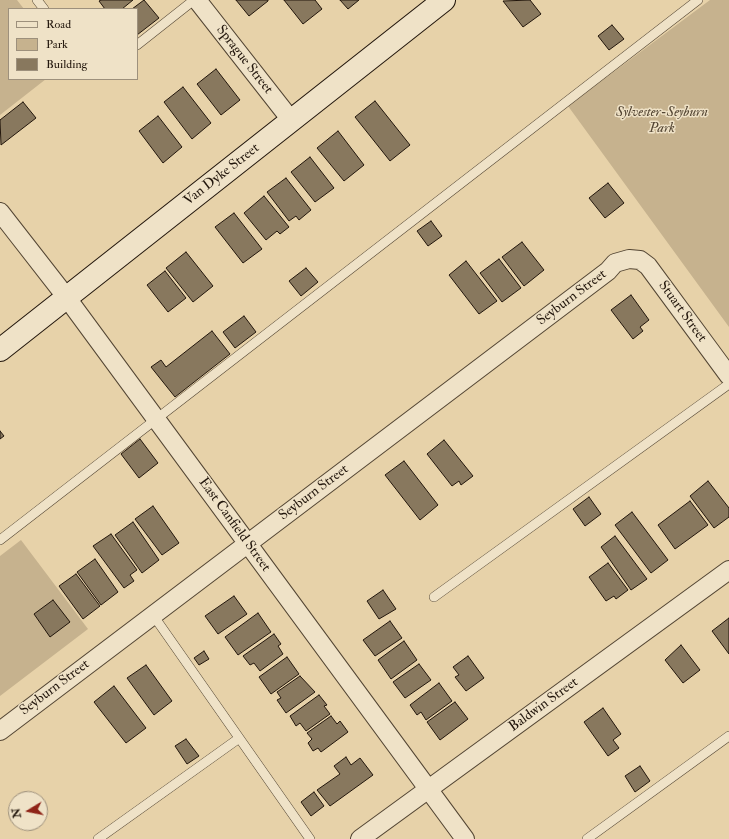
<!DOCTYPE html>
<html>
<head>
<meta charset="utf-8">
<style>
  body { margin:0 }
  #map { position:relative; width:729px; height:839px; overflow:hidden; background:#e7d2a9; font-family:"IM FELL Double Pica",serif }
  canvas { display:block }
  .legend { position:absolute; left:8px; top:8px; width:130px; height:72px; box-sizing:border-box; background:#efe2c7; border:1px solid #9d907c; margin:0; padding:5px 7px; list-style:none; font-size:12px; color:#22160c }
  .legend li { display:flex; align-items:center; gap:8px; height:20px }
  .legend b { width:20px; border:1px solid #9d907c }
  .north { position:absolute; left:8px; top:791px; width:40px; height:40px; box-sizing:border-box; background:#efe2c7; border:1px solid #9d907c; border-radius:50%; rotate:260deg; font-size:11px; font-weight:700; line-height:16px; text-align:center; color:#22160c }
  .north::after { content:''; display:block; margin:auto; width:14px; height:18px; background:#8f2418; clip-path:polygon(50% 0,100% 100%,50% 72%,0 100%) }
</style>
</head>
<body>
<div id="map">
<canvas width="729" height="839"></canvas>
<ul class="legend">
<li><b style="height:5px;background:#efe2c7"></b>Road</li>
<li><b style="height:11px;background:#c6b28e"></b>Park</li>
<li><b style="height:11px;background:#88785e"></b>Building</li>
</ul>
<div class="north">N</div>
</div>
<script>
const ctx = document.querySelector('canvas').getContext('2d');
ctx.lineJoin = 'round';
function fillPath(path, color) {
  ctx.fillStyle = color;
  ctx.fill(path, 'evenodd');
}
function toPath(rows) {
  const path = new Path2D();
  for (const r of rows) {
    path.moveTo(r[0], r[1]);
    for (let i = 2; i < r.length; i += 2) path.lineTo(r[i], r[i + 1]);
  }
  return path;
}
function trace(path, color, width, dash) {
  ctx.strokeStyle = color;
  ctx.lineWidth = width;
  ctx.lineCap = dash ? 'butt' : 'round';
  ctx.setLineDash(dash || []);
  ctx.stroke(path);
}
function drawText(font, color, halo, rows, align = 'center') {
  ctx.font = font + ' "IM FELL Double Pica",serif';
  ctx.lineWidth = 3;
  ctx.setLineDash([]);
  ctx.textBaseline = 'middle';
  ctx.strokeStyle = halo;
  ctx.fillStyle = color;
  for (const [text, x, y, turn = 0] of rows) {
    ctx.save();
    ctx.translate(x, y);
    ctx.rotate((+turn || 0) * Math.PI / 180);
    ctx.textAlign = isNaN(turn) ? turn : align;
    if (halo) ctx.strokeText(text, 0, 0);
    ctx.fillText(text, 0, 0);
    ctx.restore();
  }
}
const green = toPath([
  [0,0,17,0,24,9,9,9,9,79,46,79,0,115],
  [710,0,729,0,729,327,568,106],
  [21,540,88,629,0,696,0,556]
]);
const building = toPath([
  [101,0,133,0,122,9,105,9,99,1,101,0],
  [144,0,159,18,137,35,137,9,132,9,144,0],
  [236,0,268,0,268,1,249,16,236,0],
  [284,0,315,0,322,9,303,24,284,0],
  [340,0,359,0,348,9,340,0],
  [530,0,541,14,523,27,503,1,530,0],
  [612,25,624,39,609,50,598,36,612,25],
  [216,69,240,100,221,115,197,84,216,69],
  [183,87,211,123,192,139,164,102,183,87],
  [375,101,410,145,390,161,355,117,375,101],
  [23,102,36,118,1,145,0,120,23,102],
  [158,116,182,147,163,163,139,131,158,116],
  [338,131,364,165,344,181,317,148,338,131],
  [310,157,334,188,315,202,291,172,310,157],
  [286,178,311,210,299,220,296,216,289,221,267,192,286,178],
  [608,183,624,203,605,218,589,198,608,183],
  [264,196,289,227,280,234,277,231,266,240,244,213,264,196],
  [234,213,262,249,243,263,215,227,234,213],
  [431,221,442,236,428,246,417,231,431,221],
  [522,242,544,270,524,286,502,257,522,242],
  [186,252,213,286,193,302,166,268,186,252],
  [499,259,521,288,502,302,480,273,499,259],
  [466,261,497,301,479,314,449,275,466,261],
  [306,268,318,282,301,296,289,281,306,268],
  [165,271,186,298,168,312,147,285,165,271],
  [631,295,649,320,640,327,643,331,633,339,611,310,631,295],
  [244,316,256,332,235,348,223,332,244,316],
  [212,331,230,354,175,397,151,367,161,360,166,367,212,331],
  [0,431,4,436,0,439,0,431],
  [140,439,158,463,139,478,121,454,140,439],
  [444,440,473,476,461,485,459,481,452,486,427,454,444,440],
  [404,461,438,505,420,520,385,475,404,461],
  [708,481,729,508,729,517,714,528,690,496,708,481],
  [589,497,601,514,585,526,573,509,589,497],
  [690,501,708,525,675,549,658,525,690,501],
  [153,506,179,543,162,555,135,519,153,506],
  [632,512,668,560,651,573,615,525,632,512],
  [133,522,159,560,142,573,115,535,133,522],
  [111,534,137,570,130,575,134,581,124,588,93,546,111,534],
  [615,536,647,579,631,590,601,547,615,536],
  [95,559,118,592,101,605,77,572,95,559],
  [608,563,628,590,616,599,614,596,606,601,589,577,608,563],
  [76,574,100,606,83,619,59,586,76,574],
  [383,590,396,609,379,619,367,601,383,590],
  [234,596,247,614,218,634,205,616,234,596],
  [53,600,70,622,50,637,34,614,53,600],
  [258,613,271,632,238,655,225,637,258,613],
  [729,618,729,654,712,631,729,618],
  [390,621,402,638,375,656,363,640,390,621],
  [274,634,281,644,278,646,283,654,260,671,254,663,250,665,243,656,274,634],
  [404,641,417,660,391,679,378,660,404,641],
  [681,645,700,670,683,683,665,660,681,645],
  [204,651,209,659,199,665,194,658,204,651],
  [468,656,484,678,466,691,455,677,459,675,453,667,468,656],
  [287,657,299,674,271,694,259,677,287,657],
  [419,664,431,680,405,698,393,682,419,664],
  [146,665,172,701,154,715,127,678,146,665],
  [300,676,315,692,286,713,277,700,281,698,277,692,300,676],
  [439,683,452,701,426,720,421,712,417,715,410,705,439,683],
  [114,686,146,728,126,743,94,702,114,686],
  [319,695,327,705,324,706,330,714,306,731,300,723,296,726,290,716,319,695],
  [455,702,468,719,440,740,427,722,455,702],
  [603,708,621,734,613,740,619,748,608,756,584,722,603,708],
  [331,716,337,724,340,721,348,732,321,752,318,748,313,751,308,743,312,739,307,733,331,716],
  [186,739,199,756,187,764,175,746,186,739],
  [346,757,351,765,360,758,373,775,330,806,317,790,340,774,334,766,346,757],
  [640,766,650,781,635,792,625,776,640,766],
  [314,792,324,806,311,816,301,802,314,792]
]);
const service = toPath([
  [37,0,44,9],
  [137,45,194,0],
  [0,540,698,0],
  [434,597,729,384],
  [153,615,310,839],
  [98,839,238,739],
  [587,839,729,736]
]);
const minor = toPath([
  [197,0,291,120],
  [0,212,67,298,465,839],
  [0,731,608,271,615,263,629,259,640,260,648,266,729,376],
  [360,839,729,570]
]);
const secondary = toPath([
  [0,350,444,0]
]);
const streetNames = [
  ["Sprague Street",244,60,52],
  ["Van Dyke Street",222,175,-38],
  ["Seyburn Street",572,298,-37],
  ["Stuart Street",682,312,54],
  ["Seyburn Street",314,493,-37],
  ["East Canfield Street",234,525,54],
  ["Seyburn Street",55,688,-37],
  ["Baldwin Street",544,705,-36]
];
const parkNames = [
  ["Sylvester-Seyburn",662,113],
  ["Park",662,129]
];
fillPath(green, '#c6b28e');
fillPath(building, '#88785e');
trace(building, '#22160c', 1);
trace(service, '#534533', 10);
trace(minor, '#534533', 20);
trace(secondary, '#22160c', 24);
trace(service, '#efe2c7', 9);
trace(minor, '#efe2c7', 18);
trace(secondary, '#efe2c7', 22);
drawText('14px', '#22160c', '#efe2c7', streetNames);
drawText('italic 14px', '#534533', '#efe2c7', parkNames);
</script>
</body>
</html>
